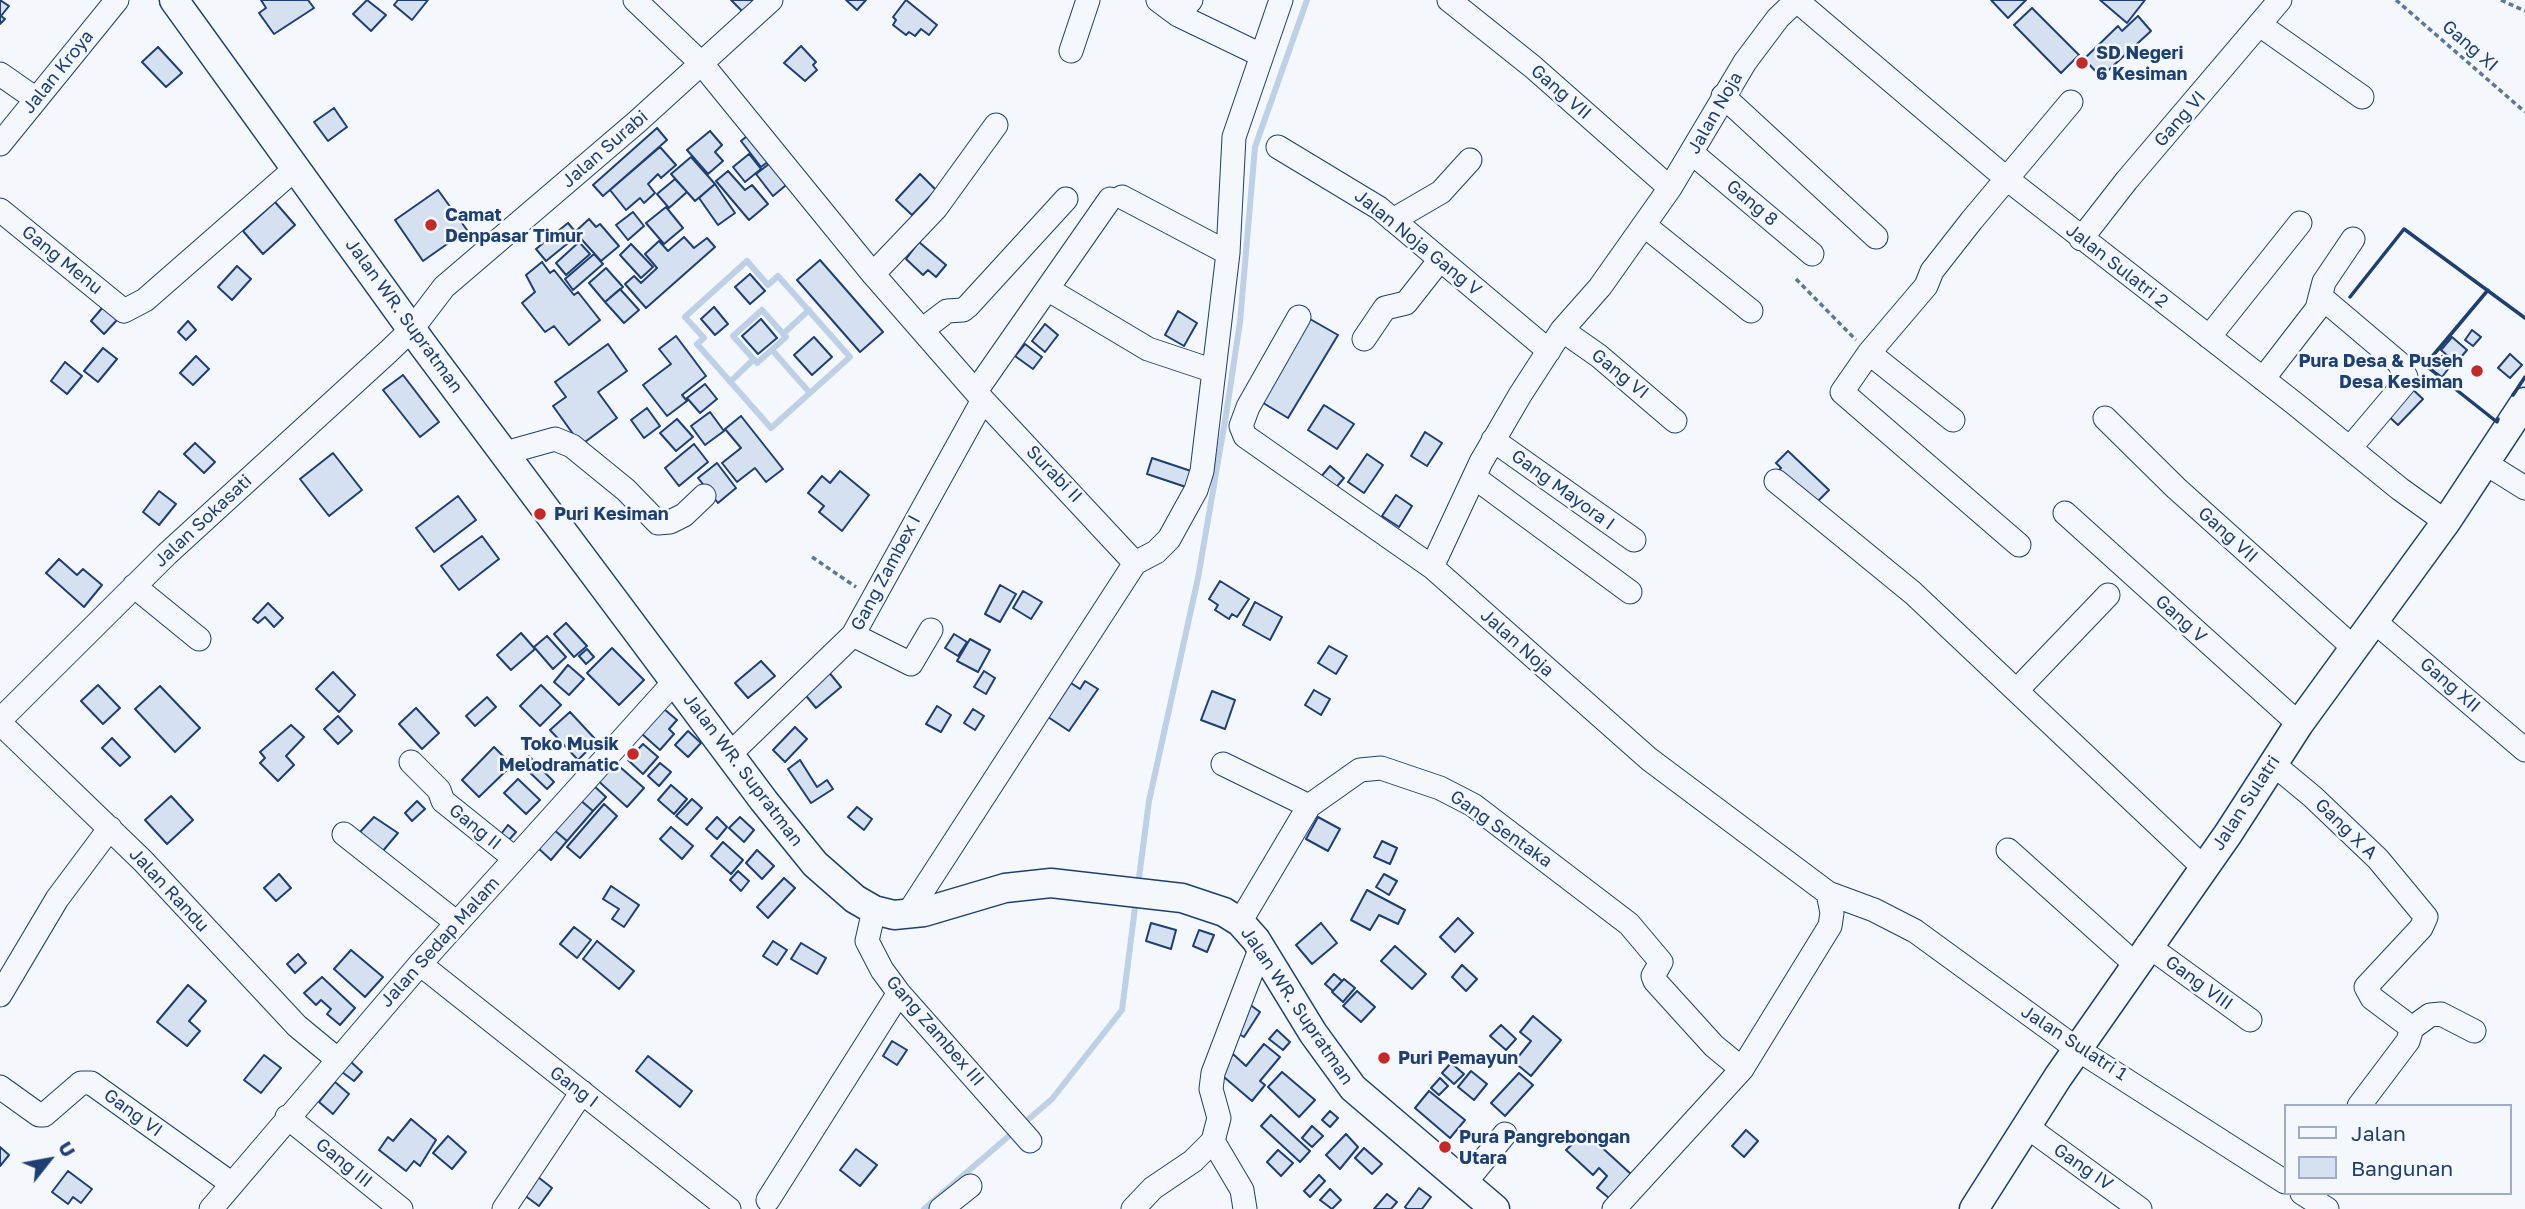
<!DOCTYPE html>
<html>
<head>
<meta charset="utf-8">
<style>
  body { margin:0 }
  #map { position:relative; width:2525px; height:1209px; overflow:hidden; background:#f4f7fb; font-family:"Golos Text",sans-serif }
  canvas { display:block }
  .legend { position:absolute; left:2284px; top:1104px; width:228px; height:91px; box-sizing:border-box; background:#f4f7fb; border:2px solid #9eadc5; margin:0; padding:9px 12px; list-style:none; font-size:21px; color:#1d3f73 }
  .legend li { display:flex; align-items:center; gap:14px; height:35px }
  .legend b { width:35px; border:2px solid #9eadc5 }
  .north { position:absolute; left:14px; top:1125px; width:70px; height:70px; -webkit-text-stroke:5px #f4f7fb; paint-order:stroke; rotate:59deg; font-size:19px; font-weight:700; line-height:28px; text-align:center; color:#1d3f73 }
  .north::after { content:''; display:block; margin:auto; width:24px; height:32px; background:#1d3f73; clip-path:polygon(50% 0,100% 100%,50% 72%,0 100%) }
</style>
</head>
<body>
<div id="map">
<canvas width="2525" height="1209"></canvas>
<ul class="legend">
<li><b style="height:9px;background:#f4f7fb"></b>Jalan</li>
<li><b style="height:19px;background:#d5e0f0"></b>Bangunan</li>
</ul>
<div class="north">U</div>
</div>
<script>
const ctx = document.querySelector('canvas').getContext('2d');
ctx.lineJoin = 'round';
function toPath(rows) {
  const path = new Path2D();
  for (const r of rows) {
    path.moveTo(r[0], r[1]);
    for (let i = 2; i < r.length; i += 2) path.lineTo(r[i], r[i + 1]);
  }
  return path;
}
function trace(path, color, width, dash) {
  ctx.strokeStyle = color;
  ctx.lineWidth = width;
  ctx.lineCap = dash ? 'butt' : 'round';
  ctx.setLineDash(dash || []);
  ctx.stroke(path);
}
function fillPath(path, color) {
  ctx.fillStyle = color;
  ctx.fill(path, 'evenodd');
}
function drawText(font, color, halo, rows, align = 'center') {
  ctx.font = font + ' "Golos Text",sans-serif';
  ctx.lineWidth = 5;
  ctx.setLineDash([]);
  ctx.textBaseline = 'middle';
  ctx.strokeStyle = halo;
  ctx.fillStyle = color;
  for (const [text, x, y, turn = 0] of rows) {
    ctx.save();
    ctx.translate(x, y);
    ctx.rotate((+turn || 0) * Math.PI / 180);
    ctx.textAlign = isNaN(turn) ? turn : align;
    if (halo) ctx.strokeText(text, 0, 0);
    ctx.fillText(text, 0, 0);
    ctx.restore();
  }
}
const stream = toPath([
  [747,261,768,285,778,276,850,357,771,428,697,344,704,338,685,317,747,261],
  [762,310,786,337,757,363,733,336,762,310],
  [783,334,809,310],
  [772,350,810,393],
  [730,382,754,359],
  [1138,885,1149,801,1198,578,1226,415,1240,322,1255,147,1307,0],
  [924,1209,1052,1099,1122,1010,1136,900]
]);
const building = toPath([
  [0,0,9,6,1,16,5,19,0,24,0,0],
  [261,0,308,0,314,8,274,34,259,13,266,8,261,0],
  [367,0,386,15,371,31,353,14,367,0],
  [398,0,428,0,412,20,394,5,398,0],
  [731,0,759,0,745,14,731,0],
  [846,0,866,0,857,10,846,0],
  [906,0,937,25,929,35,921,29,915,36,909,32,906,35,893,25,896,20,893,17,906,0],
  [1991,0,2026,0,2008,18,1991,0],
  [2100,0,2145,0,2127,23,2100,0],
  [2032,8,2079,55,2061,73,2014,25,2032,8],
  [2138,16,2151,31,2101,77,2084,59,2118,26,2122,31,2138,16],
  [801,46,816,62,813,65,817,70,805,81,784,63,801,46],
  [158,47,182,73,166,87,142,62,158,47],
  [334,108,347,127,328,141,314,122,334,108],
  [657,128,667,140,603,196,593,185,657,128],
  [710,131,722,145,715,152,723,161,708,174,687,150,710,131],
  [752,132,773,158,761,167,741,141,752,132],
  [660,147,676,165,661,178,658,174,648,184,655,193,644,203,640,198,626,210,610,190,660,147],
  [749,154,761,169,745,182,733,167,749,154],
  [691,157,715,184,695,201,671,174,691,157],
  [774,160,791,181,773,196,756,174,774,160],
  [728,171,745,190,752,185,768,204,749,220,716,181,728,171],
  [920,174,936,190,912,215,896,200,920,174],
  [675,179,687,192,669,208,657,194,675,179],
  [715,184,735,213,718,225,699,198,715,184],
  [438,190,467,230,423,261,395,220,438,190],
  [275,202,295,225,263,254,243,231,275,202],
  [666,207,683,228,664,244,646,223,666,207],
  [633,212,644,226,628,240,616,225,633,212],
  [589,219,596,227,600,224,619,246,601,261,575,232,589,219],
  [568,223,578,235,546,261,536,249,568,223],
  [684,237,694,248,707,238,715,247,646,308,625,284,634,276,641,283,657,268,645,254,659,241,668,251,684,237],
  [579,242,590,254,566,275,556,263,579,242],
  [919,242,946,265,936,277,928,270,923,275,906,259,919,242],
  [631,244,653,267,641,278,620,255,631,244],
  [594,254,603,264,573,290,565,279,594,254],
  [820,260,883,332,860,352,797,280,820,260],
  [542,262,550,273,554,270,574,295,578,292,600,320,569,345,554,326,545,332,522,303,535,292,526,275,542,262],
  [237,266,251,279,232,300,218,287,237,266],
  [606,268,623,287,605,302,589,283,606,268],
  [750,274,765,291,750,304,735,287,750,274],
  [620,289,639,310,624,323,605,302,620,289],
  [103,307,117,320,104,334,91,321,103,307],
  [714,307,728,324,715,335,701,319,714,307],
  [1178,311,1197,323,1184,346,1165,335,1178,311],
  [761,319,777,338,758,354,742,336,761,319],
  [1310,319,1338,335,1288,418,1260,401,1310,319],
  [188,321,196,330,186,340,178,332,188,321],
  [1045,324,1058,335,1045,352,1032,341,1045,324],
  [2472,330,2481,337,2473,346,2465,340,2472,330],
  [676,336,706,376,682,395,687,401,667,416,643,385,671,364,659,349,676,336],
  [814,337,832,357,812,375,794,355,814,337],
  [2452,337,2467,350,2456,363,2441,350,2452,337],
  [608,344,627,371,598,392,617,418,581,445,553,406,566,397,555,382,608,344],
  [1025,344,1042,357,1033,369,1015,356,1025,344],
  [103,348,117,359,98,382,84,371,103,348],
  [2510,354,2522,365,2510,378,2498,368,2510,354],
  [196,356,209,369,193,385,180,373,196,356],
  [2442,356,2452,364,2442,377,2432,370,2442,356],
  [65,362,82,376,67,394,51,381,65,362],
  [403,375,439,422,420,437,383,390,403,375],
  [705,384,717,399,700,413,687,398,705,384],
  [2410,387,2423,399,2398,425,2385,413,2410,387],
  [1324,405,1354,424,1337,449,1308,430,1324,405],
  [647,408,660,426,644,438,631,420,647,408],
  [710,412,724,431,705,445,691,426,710,412],
  [741,416,783,469,766,482,755,468,737,482,722,463,741,448,725,429,741,416],
  [677,419,693,437,676,451,660,433,677,419],
  [1425,432,1442,443,1427,466,1411,456,1425,432],
  [195,443,215,462,204,473,184,454,195,443],
  [694,444,708,462,679,486,665,468,694,444],
  [1788,451,1829,490,1813,506,1777,472,1781,468,1776,463,1788,451],
  [333,453,362,490,329,516,300,479,333,453],
  [1367,454,1383,465,1364,493,1348,482,1367,454],
  [1152,458,1197,473,1192,489,1147,474,1152,458],
  [717,463,736,488,718,503,698,478,717,463],
  [1330,466,1344,478,1334,490,1320,478,1330,466],
  [840,471,869,495,842,531,819,512,824,506,808,493,822,476,830,483,840,471],
  [159,491,176,504,159,525,143,512,159,491],
  [1396,495,1412,506,1399,527,1382,516,1396,495],
  [458,496,476,520,434,552,416,528,458,496],
  [482,536,499,559,459,590,441,566,482,536],
  [59,559,77,575,83,569,102,585,84,607,46,573,59,559],
  [1220,581,1249,599,1237,617,1232,614,1229,619,1215,610,1218,605,1209,599,1220,581],
  [1000,585,1016,594,1000,622,985,614,1000,585],
  [1023,591,1042,602,1031,619,1013,608,1023,591],
  [1255,602,1282,617,1270,640,1243,625,1255,602],
  [268,603,283,618,274,627,265,617,258,623,253,619,268,603],
  [566,623,587,646,574,657,554,634,566,623],
  [521,633,535,649,511,670,497,655,521,633],
  [954,634,967,642,958,656,945,648,954,634],
  [547,636,566,657,553,669,534,647,547,636],
  [970,639,990,650,978,672,957,661,970,639],
  [1329,646,1347,656,1336,674,1318,663,1329,646],
  [612,648,644,680,619,705,587,673,612,648],
  [587,649,594,657,586,664,579,656,587,649],
  [761,661,775,676,748,698,735,683,761,661],
  [568,665,584,679,569,695,554,682,568,665],
  [828,671,841,687,816,708,803,692,828,671],
  [984,671,995,678,986,694,974,687,984,671],
  [333,672,355,695,339,712,316,689,333,672],
  [1085,681,1098,689,1069,731,1048,717,1071,683,1080,689,1085,681],
  [98,685,120,708,103,724,81,701,98,685],
  [541,685,561,705,540,726,520,706,541,685],
  [160,686,200,728,175,752,135,709,160,686],
  [1314,690,1330,699,1321,715,1305,705,1314,690],
  [1212,691,1235,700,1225,729,1201,720,1212,691],
  [487,697,496,707,475,726,466,716,487,697],
  [937,706,951,715,941,732,926,724,937,706],
  [416,708,439,733,422,749,399,724,416,708],
  [664,709,677,720,669,729,674,734,660,750,642,734,664,709],
  [973,709,984,716,975,730,964,723,973,709],
  [570,712,597,741,578,760,550,730,570,712],
  [338,716,352,731,338,744,324,729,338,716],
  [291,725,304,737,286,756,294,765,278,781,260,763,265,758,260,752,291,725],
  [795,727,807,739,785,762,773,750,795,727],
  [688,731,701,743,688,757,675,745,688,731],
  [112,738,130,757,120,766,102,748,112,738],
  [643,744,658,757,643,774,628,760,643,744],
  [494,747,512,765,479,797,462,780,494,747],
  [529,756,554,782,547,789,521,764,529,756],
  [612,760,644,788,627,807,595,778,612,760],
  [800,760,817,787,827,780,833,789,811,803,788,769,800,760],
  [660,763,671,772,659,786,648,776,660,763],
  [518,779,540,800,526,814,504,793,518,779],
  [593,785,606,797,593,811,579,799,593,785],
  [671,785,687,799,674,814,658,800,671,785],
  [171,796,193,820,167,844,145,820,171,796],
  [579,799,593,811,567,841,553,829,579,799],
  [692,799,702,808,687,825,676,816,692,799],
  [417,801,425,809,412,821,405,813,417,801],
  [604,804,617,816,580,858,567,847,604,804],
  [857,807,872,819,864,830,848,817,857,807],
  [374,817,398,833,382,852,360,832,374,817],
  [717,817,727,827,717,839,706,829,717,817],
  [740,817,754,830,744,842,729,828,740,817],
  [1318,817,1340,829,1328,851,1306,839,1318,817],
  [508,825,516,832,508,841,501,834,508,825],
  [671,827,693,846,682,859,660,839,671,827],
  [553,829,567,841,551,860,537,847,553,829],
  [1382,841,1397,848,1390,864,1374,857,1382,841],
  [723,842,743,860,731,874,711,856,723,842],
  [757,850,774,866,762,879,746,863,757,850],
  [738,871,749,881,741,891,730,880,738,871],
  [279,874,291,888,276,901,264,888,279,874],
  [1384,874,1397,881,1389,895,1376,887,1384,874],
  [784,878,795,888,768,918,757,907,784,878],
  [611,886,639,905,624,927,612,919,619,909,603,899,611,886],
  [1367,890,1405,910,1398,924,1379,915,1370,930,1351,920,1367,890],
  [1458,918,1473,933,1455,952,1440,937,1458,918],
  [1151,923,1176,930,1171,949,1146,941,1151,923],
  [1321,923,1337,943,1312,964,1296,945,1321,923],
  [574,927,591,940,577,958,560,944,574,927],
  [1199,930,1214,935,1207,952,1193,946,1199,930],
  [597,941,634,971,619,989,583,959,597,941],
  [773,941,787,950,777,965,763,956,773,941],
  [801,943,826,958,817,974,791,959,801,943],
  [1395,946,1426,974,1412,989,1381,961,1395,946],
  [351,950,383,977,365,997,334,969,351,950],
  [298,954,306,963,295,973,287,964,298,954],
  [1462,965,1477,979,1466,991,1452,977,1462,965],
  [1334,974,1342,981,1333,991,1325,984,1334,974],
  [322,977,355,1008,340,1025,327,1014,331,1009,321,1000,316,1005,304,993,322,977],
  [1344,979,1355,988,1343,1002,1332,992,1344,979],
  [188,985,206,1001,189,1021,200,1031,187,1046,157,1022,188,985],
  [1357,991,1375,1007,1361,1022,1343,1006,1357,991],
  [1249,1004,1260,1012,1244,1037,1232,1030,1249,1004],
  [1533,1016,1561,1040,1531,1076,1514,1062,1531,1041,1520,1032,1533,1016],
  [1501,1025,1516,1039,1506,1050,1490,1036,1501,1025],
  [1277,1030,1290,1042,1283,1050,1269,1039,1277,1030],
  [892,1041,907,1050,897,1065,883,1056,892,1041],
  [1264,1044,1280,1057,1260,1081,1265,1085,1252,1101,1218,1072,1233,1054,1246,1066,1264,1044],
  [264,1055,281,1068,261,1093,244,1080,264,1055],
  [648,1056,692,1091,680,1107,636,1071,648,1056],
  [351,1062,362,1072,354,1081,342,1072,351,1062],
  [1451,1063,1464,1074,1454,1084,1442,1073,1451,1063],
  [1471,1071,1487,1084,1474,1100,1458,1087,1471,1071],
  [1282,1072,1315,1100,1299,1117,1268,1087,1282,1072],
  [1519,1073,1533,1085,1505,1116,1491,1103,1519,1073],
  [1440,1078,1448,1086,1439,1095,1431,1088,1440,1078],
  [335,1082,349,1094,333,1114,319,1102,335,1082],
  [1429,1091,1465,1120,1450,1138,1415,1108,1429,1091],
  [1330,1111,1338,1118,1330,1127,1322,1120,1330,1111],
  [1271,1115,1310,1151,1300,1162,1261,1126,1271,1115],
  [411,1119,436,1140,420,1166,414,1161,406,1171,379,1150,388,1137,393,1141,411,1119],
  [1312,1126,1323,1136,1312,1147,1302,1138,1312,1126],
  [1746,1130,1758,1141,1744,1157,1732,1146,1746,1130],
  [1585,1132,1632,1175,1609,1198,1597,1188,1607,1176,1599,1168,1593,1175,1566,1150,1585,1132],
  [1346,1134,1358,1147,1340,1169,1326,1155,1346,1134],
  [448,1136,466,1152,452,1169,433,1153,448,1136],
  [0,1147,9,1155,0,1166,0,1147],
  [1364,1148,1382,1164,1372,1174,1355,1158,1364,1148],
  [856,1149,877,1165,860,1186,840,1170,856,1149],
  [1278,1150,1293,1163,1281,1176,1267,1162,1278,1150],
  [68,1171,92,1189,81,1203,73,1197,68,1204,52,1192,68,1171],
  [1319,1175,1325,1181,1310,1197,1304,1191,1319,1175],
  [538,1177,552,1188,539,1206,524,1195,538,1177],
  [1419,1188,1431,1197,1422,1209,1407,1209,1405,1207,1419,1188],
  [1330,1189,1341,1200,1332,1209,1320,1200,1330,1189],
  [1387,1194,1397,1202,1391,1209,1374,1209,1387,1194]
]);
const path = toPath([
  [2396,0,2525,112],
  [2501,0,2525,11],
  [1796,279,1856,340],
  [812,557,856,587]
]);
const minor = toPath([
  [635,0,702,64,873,274,983,400,1135,563],
  [1158,0,1178,15,1191,0],
  [1449,0,1533,67,1670,188],
  [1796,0,2007,179,2294,403,2400,489,2446,522],
  [1178,15,1261,55],
  [2260,25,2362,97],
  [1071,51,1088,0],
  [0,74,36,99],
  [1723,96,1876,237],
  [0,144,117,0],
  [1278,147,1379,208,1549,351],
  [1692,153,1812,254],
  [1122,197,1228,253],
  [0,210,124,311,145,300,296,168],
  [1393,220,1441,192,1470,160],
  [1644,225,1751,311],
  [2081,239,2127,180,2280,0],
  [873,274,936,208,996,125],
  [1049,290,1148,349,1214,371],
  [2321,297,2399,363,2406,377,2404,384,2350,448],
  [1299,317,1248,407,1241,426,1245,436,1432,567,1649,759,1828,893,1832,913,1830,926,1742,1069,1614,1209],
  [922,330,947,311,963,310,968,306,1066,199],
  [1562,330,1599,356,1675,421],
  [2209,337,2300,223],
  [1364,339,1385,308,1406,303,1439,261],
  [1869,353,1953,420],
  [2263,379,2317,309,2324,282,2353,239],
  [976,391,1110,199],
  [2105,418,2176,488,2354,648],
  [1493,440,1634,540],
  [505,453,555,439,572,446,626,490,658,523,670,522,684,515,704,496],
  [2485,463,2525,488],
  [1474,477,1630,592],
  [1776,481,1913,593,2203,867],
  [2065,513,2299,724],
  [2019,545,1842,392,1869,353,1926,286,1932,271,1972,220,2071,102],
  [1135,563,1156,552,1169,539,1196,490,1202,471,1228,253,1234,137,1281,0],
  [1432,567,1481,462,1520,395,1562,330,1600,287,1670,188,1745,62,1778,18,1797,0],
  [134,586,199,639],
  [2374,621,2525,750],
  [853,635,911,664,931,630],
  [2017,690,2108,595],
  [0,720,167,554,388,352,412,329,444,287,638,121,771,0],
  [0,723,143,861,297,1026,337,1059],
  [730,754,853,635,983,400],
  [411,762,439,790,443,801,514,858],
  [2272,763,2313,797,2378,859,2426,917,2421,928,2366,987,2372,998,2412,1028],
  [1223,764,1309,806],
  [344,834,457,923],
  [2008,850,2135,964],
  [1828,893,1874,910,1915,931,2077,1049,2285,1182],
  [874,910,867,941,882,970,899,993,1030,1141],
  [907,915,1135,563],
  [1240,922,1309,806,1360,770,1381,768,1440,788,1473,805,1629,924,1661,962,1653,976,1655,981,1714,1046,1742,1069],
  [2147,945,2250,1020],
  [420,964,729,1209],
  [0,995,57,899,110,828],
  [0,1087,39,1115,44,1115,81,1083,91,1083,232,1184],
  [2359,1106,2408,1041,2412,1028,2430,1015,2441,1014,2474,1031],
  [287,1117,401,1209],
  [2026,1126,2140,1209],
  [1213,1141,1242,1190,1245,1209],
  [1464,1184,1505,1134],
  [2302,1193,2327,1209],
  [768,1200,899,993],
  [211,1209,420,964,676,680],
  [504,1209,582,1092],
  [941,1209,970,1186],
  [1133,1209,1153,1188,1193,1161,1213,1141,1219,1118,1211,1089,1213,1073,1261,947]
]);
const major = toPath([
  [174,0,423,345,764,801,815,864,855,899,874,910,894,915,924,912,1005,888,1051,883,1182,898,1224,912,1240,922,1256,940,1313,1033,1353,1088,1495,1209],
  [1974,1209,2058,1077,2228,834,2299,724,2446,522,2525,402]
]);
const wall = toPath([
  [2488,290,2425,365,2497,422,2498,419],
  [2350,297,2404,229,2525,318],
  [2513,395,2525,377]
]);
const markers = [
  [2082,63,7,"#c62828"],
  [431,225,7,"#c62828"],
  [2477,371,7,"#c62828"],
  [540,514,7,"#c62828"],
  [633,754,7,"#c62828"],
  [1384,1058,7,"#c62828"],
  [1445,1147,7,"#c62828"]
];
const streetNames = [
  ["Gang XI",2470,46,41],
  ["Jalan Kroya",58,72,-51],
  ["Gang VII",1561,92,41],
  ["Jalan Noja",1715,113,-60],
  ["Gang VI",2180,119,-49],
  ["Jalan Surabi",605,149,-41],
  ["Gang 8",1752,203,40],
  ["Jalan Noja Gang V",1418,243,39],
  ["Gang Menu",62,260,39],
  ["Jalan Sulatri 2",2117,266,38],
  ["Jalan WR. Supratman",404,316,54],
  ["Gang VI",1620,374,39],
  ["Surabi II",1054,474,46],
  ["Gang Mayora I",1563,490,36],
  ["Jalan Sokasati",203,521,-43],
  ["Gang VII",2228,535,42],
  ["Gang Zambex I",886,573,-62],
  ["Gang V",2181,619,42],
  ["Jalan Noja",1517,643,42],
  ["Gang XII",2450,685,41],
  ["Jalan WR. Supratman",743,770,53],
  ["Jalan Sulatri",2246,803,-57],
  ["Gang II",475,827,39],
  ["Gang Sentaka",1501,829,35],
  ["Gang X A",2346,829,44],
  ["Jalan Randu",169,890,47],
  ["Jalan Sedap Malam",440,942,-48],
  ["Gang VIII",2199,983,36],
  ["Jalan WR. Supratman",1297,1006,56],
  ["Gang Zambex III",935,1031,49],
  ["Jalan Sulatri 1",2074,1043,33],
  ["Gang I",574,1087,37],
  ["Gang VI",133,1113,36],
  ["Gang III",344,1163,39],
  ["Gang IV",2083,1167,35]
];
const poiNames = [
  ["SD Negeri",2096,53],
  ["6 Kesiman",2096,74],
  ["Camat",445,215],
  ["Denpasar Timur",445,236],
  ["Pura Desa & Puseh",2463,361,"right"],
  ["Desa Kesiman",2463,382,"right"],
  ["Puri Kesiman",554,514],
  ["Toko Musik",619,744,"right"],
  ["Melodramatic",619,765,"right"],
  ["Puri Pemayun",1398,1058],
  ["Pura Pangrebongan",1459,1137],
  ["Utara",1459,1158]
];
trace(stream, '#bed0e5', 6);
fillPath(building, '#d5e0f0');
trace(building, '#1d3f73', 2);
trace(minor, '#1d3f73', 25);
trace(major, '#1d3f73', 31);
trace(path, '#5e769c', 3.5, [5, 3.5]);
trace(minor, '#f4f7fb', 23);
trace(major, '#f4f7fb', 28);
trace(wall, '#1d3f73', 3.5);
for (const [x, y, r, color] of markers) {
  const dot = new Path2D();
  dot.arc(x, y, r, 0, 2 * Math.PI);
  ctx.fillStyle = color;
  ctx.fill(dot);
  trace(dot, '#f4f7fb', 2.5);
}
drawText('18px', '#1d3f73', '#f4f7fb', streetNames);
drawText('bold 18px', '#1d3f73', '#f4f7fb', poiNames, 'left');
</script>
</body>
</html>
